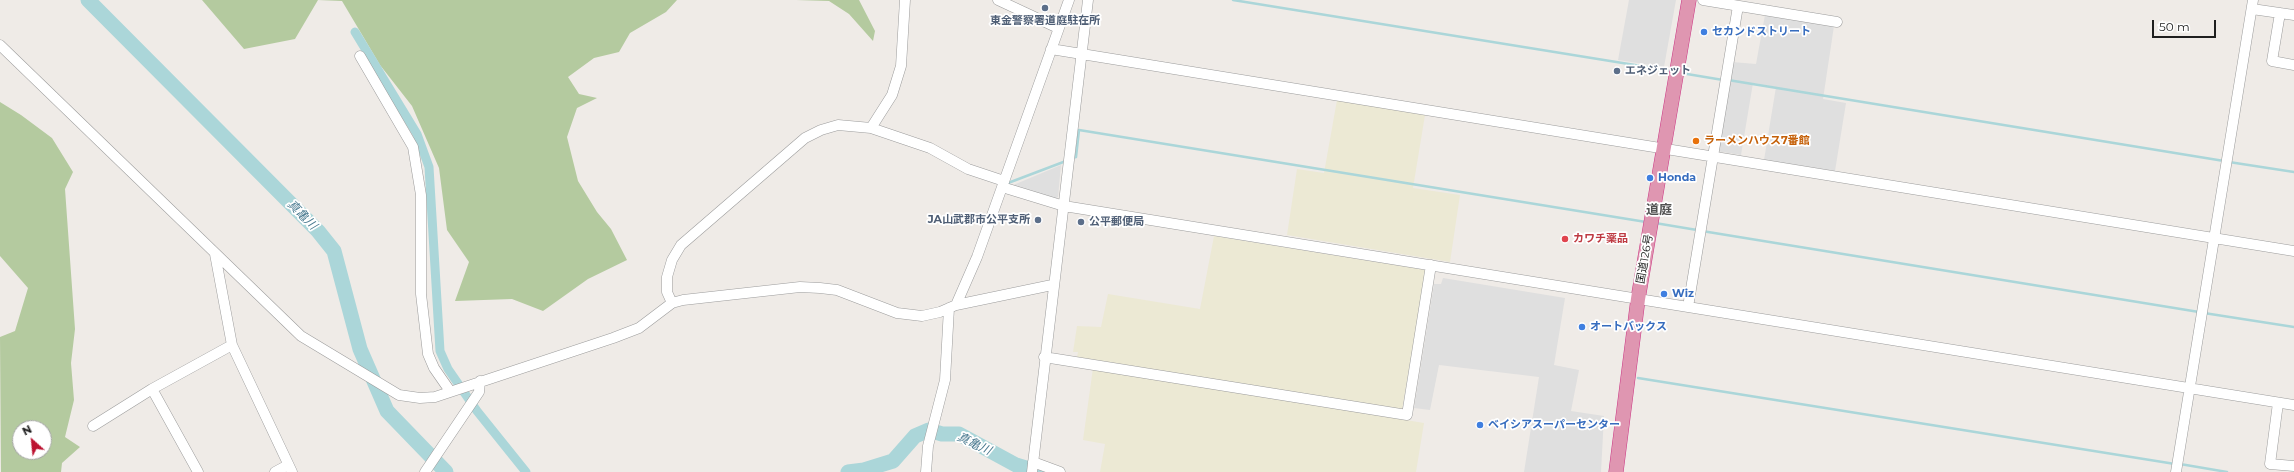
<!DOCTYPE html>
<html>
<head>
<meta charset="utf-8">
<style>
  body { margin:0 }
  #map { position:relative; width:2294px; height:472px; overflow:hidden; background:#efebe7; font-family:Montserrat,sans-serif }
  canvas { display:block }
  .north { position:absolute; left:12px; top:420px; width:40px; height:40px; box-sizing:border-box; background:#fff; border:1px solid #a5a5a5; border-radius:50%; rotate:333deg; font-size:11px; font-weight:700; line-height:16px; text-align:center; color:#1f1f1f }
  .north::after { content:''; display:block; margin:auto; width:14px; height:18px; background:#bc1331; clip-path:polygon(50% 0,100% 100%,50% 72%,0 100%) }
  .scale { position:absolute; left:2152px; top:20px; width:64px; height:18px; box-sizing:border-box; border:2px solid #1f1f1f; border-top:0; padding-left:5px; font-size:12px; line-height:14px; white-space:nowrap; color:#1f1f1f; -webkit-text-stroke:3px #fff; paint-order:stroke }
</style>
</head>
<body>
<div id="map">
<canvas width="2294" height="472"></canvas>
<div class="north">N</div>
<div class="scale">50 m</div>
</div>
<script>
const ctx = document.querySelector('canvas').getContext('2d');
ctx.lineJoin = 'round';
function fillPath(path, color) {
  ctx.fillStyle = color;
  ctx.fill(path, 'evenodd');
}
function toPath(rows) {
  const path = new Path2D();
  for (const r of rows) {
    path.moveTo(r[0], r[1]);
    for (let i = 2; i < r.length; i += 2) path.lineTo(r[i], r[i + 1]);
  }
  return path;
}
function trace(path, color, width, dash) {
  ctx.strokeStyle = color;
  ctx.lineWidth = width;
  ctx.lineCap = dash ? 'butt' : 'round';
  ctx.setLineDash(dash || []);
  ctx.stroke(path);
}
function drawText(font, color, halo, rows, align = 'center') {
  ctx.font = font + ' Montserrat,"Noto Sans JP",sans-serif';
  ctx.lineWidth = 3.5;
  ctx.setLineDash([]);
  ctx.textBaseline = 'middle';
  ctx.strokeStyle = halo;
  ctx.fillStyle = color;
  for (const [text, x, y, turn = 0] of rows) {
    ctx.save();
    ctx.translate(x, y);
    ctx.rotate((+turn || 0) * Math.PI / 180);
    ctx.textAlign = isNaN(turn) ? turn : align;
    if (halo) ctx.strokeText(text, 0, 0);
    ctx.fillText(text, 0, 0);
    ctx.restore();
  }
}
const farmland = toPath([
  [1337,100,1425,115,1413,188,1460,195,1450,262,1287,235,1297,169,1324,173],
  [1214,236,1426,270,1402,410,1077,357,1078,352,1073,352,1077,326,1101,327,1108,294,1200,309],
  [1093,368,1424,423,1416,472,1100,472,1105,444,1083,440]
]);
const forest = toPath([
  [202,0,677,0,666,12,630,33,619,52,594,58,568,77,579,94,597,98,577,108,567,137,578,181,597,212,611,229,627,260,588,279,543,311,512,299,455,301,469,262,447,230,439,168,412,106,380,65,342,1,318,0,295,39,244,49],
  [796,0,859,0,875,31,873,41,849,14,829,1],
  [0,102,21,115,52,138,73,172,65,189,75,329,71,363,74,400,65,437,80,447,62,463,61,472,1,472,0,337,15,331,28,288,0,256],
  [20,428,44,428,44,452,20,452]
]);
const parking = toPath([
  [1629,0,1676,0,1664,67,1618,60],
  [1765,15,1834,26,1823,99,1846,103,1835,171,1764,160,1776,87,1753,83,1741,155,1716,151,1732,62,1756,64],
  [1061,165,1058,197,1055,199,1011,186],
  [1443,278,1565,298,1554,365,1579,370,1571,411,1604,416,1601,472,1524,472,1539,377,1439,365,1430,410,1414,408,1434,284,1441,284]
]);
const stream = toPath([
  [1233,0,1672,71],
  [1681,73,1723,80],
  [1728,80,2224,161],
  [1072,158,1076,157,1079,130,1646,222],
  [2229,162,2294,172],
  [1008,183,1066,161],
  [1655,223,1697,230],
  [1702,231,2199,312],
  [2204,313,2294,327],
  [1638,378,2175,464],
  [2180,464,2227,472]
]);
const canal = toPath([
  [355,32,417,134,429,167,440,351,448,369,477,411,526,472]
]);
const river = toPath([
  [88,0,318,231,334,251,360,349,387,411,446,472],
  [848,472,864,470,893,461,915,436,929,430,942,434,959,434,1016,465,1039,472]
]);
const minor = toPath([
  [998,0,1058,28],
  [1703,0,1837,22],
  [2252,9,2294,15],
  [2280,13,2272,61,2294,65],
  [0,45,301,336,399,395,420,398,435,397,613,338,639,328,672,303,683,300,800,287,820,288,837,290,897,313,922,316,940,312,956,305,1052,285],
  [1051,49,2294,251],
  [360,56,413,147,421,195,421,294,428,354,434,368,450,391],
  [871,128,892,95,901,66,905,0],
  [1002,187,1064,206,2294,405],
  [215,254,232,345,292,472],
  [672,303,667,292,667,277,672,260,681,245,805,138,821,130,838,125,871,128,930,148,968,169,1004,181],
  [956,305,977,257,1069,0],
  [1688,307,1738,6],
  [1044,357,1407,415,1431,265],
  [152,389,198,472],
  [2278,403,2270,464,2294,466],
  [93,426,152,389,232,345],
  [1033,462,1060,472],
  [275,472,288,465],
  [425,472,479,392,480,381],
  [926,472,928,446,945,380,949,308],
  [1032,472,1088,0],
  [2176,472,2253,0]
]);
const highway = toPath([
  [1616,472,1638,299,1689,0]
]);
const markers = [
  [1045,8,4,"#5c6f8a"],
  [1704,32,4,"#3f7fe0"],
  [1617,71,4,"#5c6f8a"],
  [1696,141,4,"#e8710a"],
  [1650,178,4,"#3f7fe0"],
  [1038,220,4,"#5c6f8a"],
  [1081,222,4,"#5c6f8a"],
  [1565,239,4,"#e0444e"],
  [1664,294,4,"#3f7fe0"],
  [1582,327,4,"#3f7fe0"],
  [1480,425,4,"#3f7fe0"]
];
const serviceNames = [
  ["東金警察署道庭駐在所",1045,21,"center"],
  ["エネジェット",1625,71],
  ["JA山武郡市公平支所",1030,220,"right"],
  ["公平郵便局",1089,222]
];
const shopNames = [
  ["セカンドストリート",1712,32],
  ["Honda",1658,178],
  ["Wiz",1672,294],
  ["オートバックス",1590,327],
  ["ベイシアスーパーセンター",1488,425]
];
const foodNames = [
  ["ラーメンハウス7番館",1704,141]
];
const healthNames = [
  ["カワチ薬品",1573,239]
];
const streetNames = [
  ["国道126号",1645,259,-80]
];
const waterNames = [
  ["真亀川",302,215,45],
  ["真亀川",974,444,25]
];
const quarterNames = [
  ["道庭",1659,210]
];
fillPath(farmland, '#ece9d4');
fillPath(forest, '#b4ca9f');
fillPath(parking, '#dfdfdf');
trace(stream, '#abd6d9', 2.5);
trace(canal, '#abd6d9', 9);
trace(river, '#abd6d9', 15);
trace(minor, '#9c9c9c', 11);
trace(highway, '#cb3684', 15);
trace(minor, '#fff', 10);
trace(highway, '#df96b1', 14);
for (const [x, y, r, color] of markers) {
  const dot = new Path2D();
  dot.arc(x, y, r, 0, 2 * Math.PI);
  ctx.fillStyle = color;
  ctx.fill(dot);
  trace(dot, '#fff', 1.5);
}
drawText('bold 11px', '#4e5e75', '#fff', serviceNames, 'left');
drawText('bold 11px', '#366cbe', '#fff', shopNames, 'left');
drawText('bold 11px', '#c56008', '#fff', foodNames, 'left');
drawText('bold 11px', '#be3a42', '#fff', healthNames, 'left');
drawText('11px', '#1f1f1f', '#fff', streetNames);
drawText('italic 12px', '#4a7a90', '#fff', waterNames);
drawText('bold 13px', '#525252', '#fff', quarterNames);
</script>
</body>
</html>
